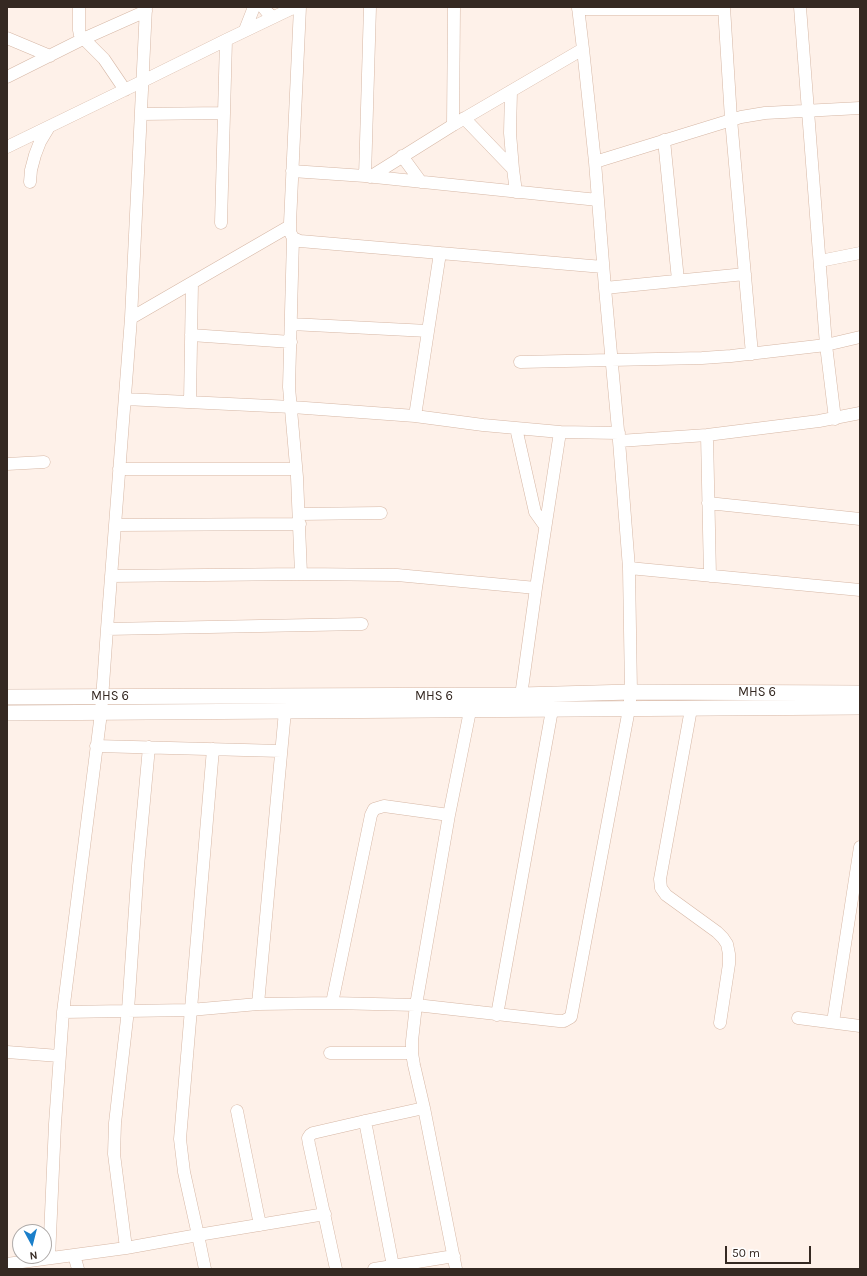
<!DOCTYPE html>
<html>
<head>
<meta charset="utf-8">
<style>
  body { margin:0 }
  #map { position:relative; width:867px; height:1276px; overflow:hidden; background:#fef1e9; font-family:Karla,sans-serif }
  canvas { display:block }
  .frame { position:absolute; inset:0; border:8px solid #352922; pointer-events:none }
  .north { position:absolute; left:12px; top:1224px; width:40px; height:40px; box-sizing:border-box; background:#fff; border:1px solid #aea9a7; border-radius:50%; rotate:173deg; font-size:11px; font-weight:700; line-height:16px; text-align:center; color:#352922 }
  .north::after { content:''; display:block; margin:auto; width:14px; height:18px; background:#1b7fca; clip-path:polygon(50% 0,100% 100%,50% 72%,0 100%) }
  .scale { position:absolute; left:725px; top:1246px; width:86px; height:18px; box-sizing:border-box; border:2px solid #352922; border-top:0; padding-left:5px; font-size:12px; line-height:14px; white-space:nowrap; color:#352922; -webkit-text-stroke:3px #fff; paint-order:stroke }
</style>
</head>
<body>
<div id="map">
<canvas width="867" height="1276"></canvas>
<div class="frame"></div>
<div class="north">N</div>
<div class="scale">50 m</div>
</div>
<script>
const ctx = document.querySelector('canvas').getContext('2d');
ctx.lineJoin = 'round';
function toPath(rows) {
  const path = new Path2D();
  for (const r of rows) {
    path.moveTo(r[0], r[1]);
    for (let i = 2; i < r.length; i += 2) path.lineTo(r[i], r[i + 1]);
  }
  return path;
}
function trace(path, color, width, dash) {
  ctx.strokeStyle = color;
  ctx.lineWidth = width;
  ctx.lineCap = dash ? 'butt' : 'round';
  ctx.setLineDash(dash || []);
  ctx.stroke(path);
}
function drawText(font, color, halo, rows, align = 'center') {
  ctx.font = font + ' Karla,sans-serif';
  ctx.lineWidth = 3;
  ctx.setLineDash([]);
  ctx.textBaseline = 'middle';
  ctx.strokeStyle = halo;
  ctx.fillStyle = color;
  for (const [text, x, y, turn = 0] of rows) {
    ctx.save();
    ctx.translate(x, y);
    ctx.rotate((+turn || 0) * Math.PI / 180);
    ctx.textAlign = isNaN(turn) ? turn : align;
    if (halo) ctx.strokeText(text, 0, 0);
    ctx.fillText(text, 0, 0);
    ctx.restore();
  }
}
const minor = toPath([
  [79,7,79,30,80,35,104,59,125,90],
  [263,7,267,12,273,17],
  [300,7,290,223,290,232,293,238,300,241,603,267],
  [370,7,365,176,598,200],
  [724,7,731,119,752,354],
  [800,7,826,345,835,419],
  [578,9,724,9],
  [245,30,254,7],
  [7,38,50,56],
  [7,77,83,39,146,11],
  [511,91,510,133,513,169,516,192],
  [141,114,224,113],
  [464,118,513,169],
  [453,125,454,7],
  [664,140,678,280],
  [7,147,143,81,226,40,295,7],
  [402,156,421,182],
  [595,162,741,117,765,113,860,108],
  [292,171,365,176],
  [370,177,453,125,583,49],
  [30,182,31,170,35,155,40,142,49,127],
  [221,223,226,40],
  [293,238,289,387,297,477,301,574],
  [820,261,860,253],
  [605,288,745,274],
  [131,318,290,226],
  [291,324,428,331],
  [191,335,291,342],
  [520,362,702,358,731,356,826,345,860,337],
  [125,399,292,407,415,416,483,425,560,432,619,433],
  [190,402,192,283],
  [415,416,440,253],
  [516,428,535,512,545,526],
  [707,435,710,576],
  [619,441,707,435,819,421,860,413],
  [7,464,44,462],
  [119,469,296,469],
  [708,503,860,519],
  [299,514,381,513],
  [115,525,300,524],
  [629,568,860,590],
  [111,576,301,574,397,575,536,588],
  [107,629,362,624],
  [520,703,536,588,560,432],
  [691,709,660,879,661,888,666,895,717,932,723,938,727,944,729,954,729,964,720,1023],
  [96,746,281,751],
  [332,1003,371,815,374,809,384,806,449,815],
  [258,1004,285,711],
  [63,1012,190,1010,258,1004,332,1003,416,1005,559,1021,564,1021,571,1017,629,709,631,692,629,568,619,441,605,288,595,162,583,49,578,7],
  [497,1015,552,710],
  [798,1018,860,1026],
  [833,1022,860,847],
  [7,1052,59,1056],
  [330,1053,412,1053],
  [237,1111,260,1225],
  [365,1121,393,1266],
  [126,1248,114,1154,115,1123,128,1010,138,866,149,747],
  [74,1255,78,1269],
  [49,1258,55,1124,63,1012,101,713,107,629,131,318,146,7],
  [7,1264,126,1248,198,1235,325,1214],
  [205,1269,198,1235,184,1172,180,1139,213,749],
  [336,1269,309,1144,308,1138,310,1135,313,1133,365,1121,424,1108],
  [374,1269,454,1256],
  [456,1269,424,1108,414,1065,412,1053,412,1041,416,1005,449,815,470,711]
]);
const major = toPath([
  [7,697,521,695,631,692,860,693],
  [7,713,860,707]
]);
const streetNames = [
  ["MHS 6",757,692],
  ["MHS 6",110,696],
  ["MHS 6",434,696]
];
trace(minor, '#d6b7a5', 13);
trace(major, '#d6b7a5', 16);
trace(minor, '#fff', 12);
trace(major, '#fff', 15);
drawText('13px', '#352922', '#fff', streetNames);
</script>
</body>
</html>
